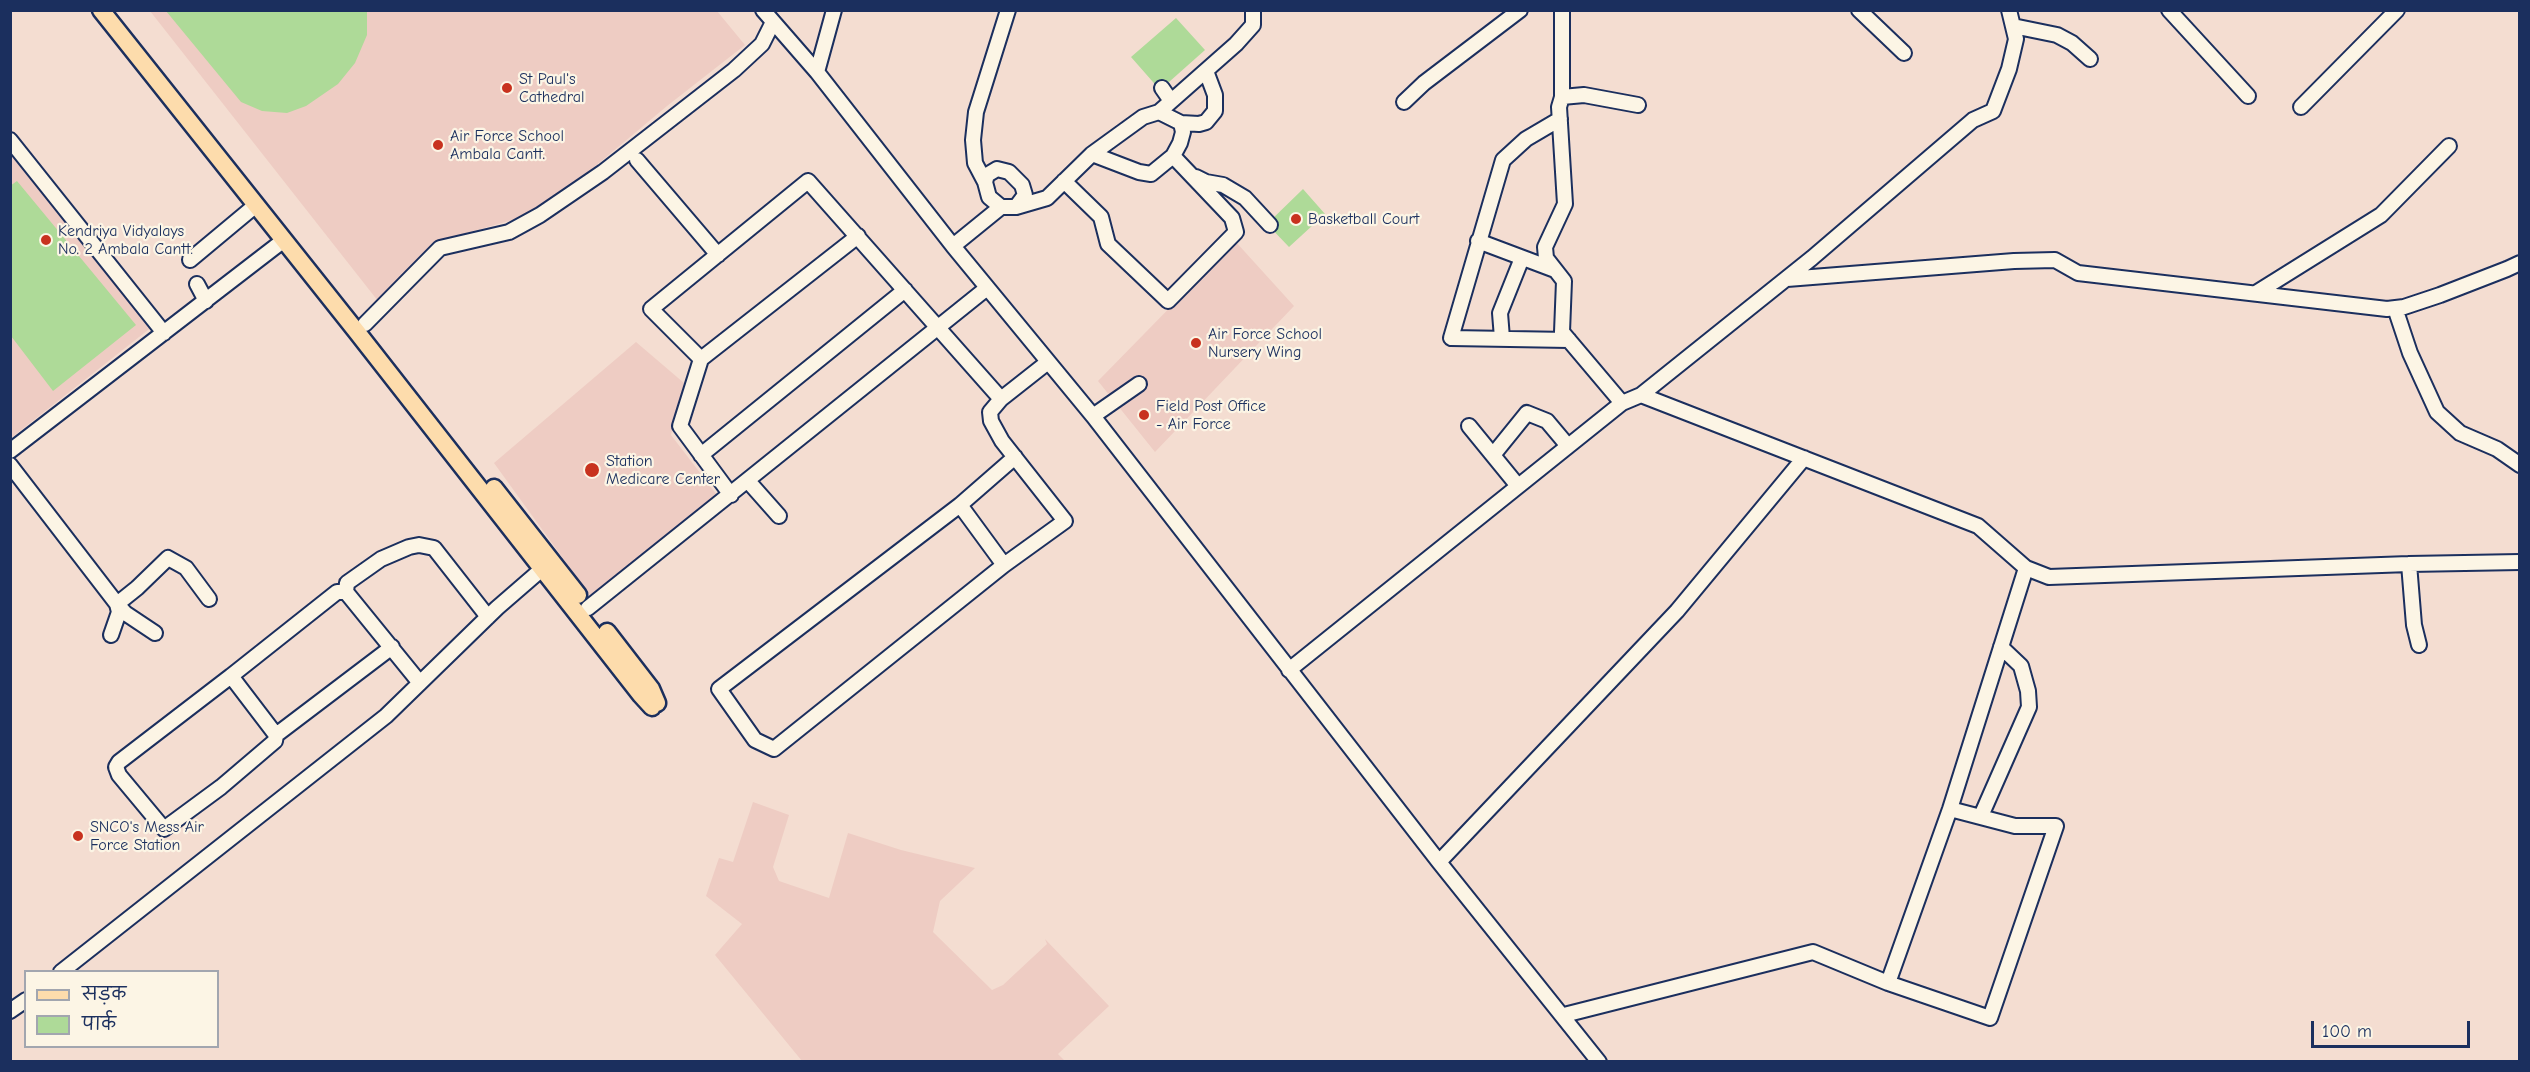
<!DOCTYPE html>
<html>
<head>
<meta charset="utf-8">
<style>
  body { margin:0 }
  #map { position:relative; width:2530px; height:1072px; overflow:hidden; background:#f4ddd1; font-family:"Comic Neue","Playpen Sans Deva",sans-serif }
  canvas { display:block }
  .frame { position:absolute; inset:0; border:12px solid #1b2f5e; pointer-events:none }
  .legend { position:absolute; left:24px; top:970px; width:195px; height:78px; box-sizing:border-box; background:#fcf5e5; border:2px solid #a2a6af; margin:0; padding:8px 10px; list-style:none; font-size:18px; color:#1b2f5e }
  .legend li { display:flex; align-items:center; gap:12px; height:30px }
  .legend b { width:30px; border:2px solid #a2a6af }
  .scale { position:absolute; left:2311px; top:1021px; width:159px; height:27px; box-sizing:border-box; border:3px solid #1b2f5e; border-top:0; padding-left:8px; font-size:18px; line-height:21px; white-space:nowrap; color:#1b2f5e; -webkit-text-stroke:4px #fcf5e5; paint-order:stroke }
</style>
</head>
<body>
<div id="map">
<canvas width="2530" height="1072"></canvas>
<div class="frame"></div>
<ul class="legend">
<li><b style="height:8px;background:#fddcac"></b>सड़क</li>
<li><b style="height:16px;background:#aeda98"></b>पार्क</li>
</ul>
<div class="scale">100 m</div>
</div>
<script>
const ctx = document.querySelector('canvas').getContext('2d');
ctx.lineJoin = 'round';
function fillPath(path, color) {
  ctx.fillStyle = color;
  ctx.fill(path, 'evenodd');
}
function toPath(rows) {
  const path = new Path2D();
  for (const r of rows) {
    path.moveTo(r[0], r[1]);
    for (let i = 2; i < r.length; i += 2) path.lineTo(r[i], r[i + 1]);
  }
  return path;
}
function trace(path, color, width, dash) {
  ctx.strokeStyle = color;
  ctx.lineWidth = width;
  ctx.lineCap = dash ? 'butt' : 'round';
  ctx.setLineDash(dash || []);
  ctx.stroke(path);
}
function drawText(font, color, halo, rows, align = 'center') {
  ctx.font = font + ' "Comic Neue",sans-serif';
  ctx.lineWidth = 4.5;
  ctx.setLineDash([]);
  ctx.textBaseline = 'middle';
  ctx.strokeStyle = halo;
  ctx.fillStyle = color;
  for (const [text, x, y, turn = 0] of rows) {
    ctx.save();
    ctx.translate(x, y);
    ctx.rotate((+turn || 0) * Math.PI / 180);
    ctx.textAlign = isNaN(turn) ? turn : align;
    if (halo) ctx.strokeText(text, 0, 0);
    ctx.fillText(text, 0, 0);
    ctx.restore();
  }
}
const built = toPath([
  [150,11,717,11,745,45,667,106,574,184,519,218,442,240,384,298,378,301],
  [10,153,153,326,11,438,10,438],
  [1235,241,1294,306,1155,452,1098,381],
  [636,342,684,383,671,435,717,495,591,597,494,463],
  [753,802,789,815,773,867,779,881,829,898,848,833,901,850,975,868,940,901,933,932,992,990,1003,985,1047,944,1045,939,1109,1006,1058,1054,1065,1061,802,1061,715,955,742,924,706,896,719,858,733,862]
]);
const green = toPath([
  [166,11,367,11,367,35,355,63,338,84,306,106,287,113,262,111,241,102],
  [1176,18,1205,50,1160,90,1131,57],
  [17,181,136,325,53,391,11,336,10,186],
  [1303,189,1325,214,1289,247,1267,224]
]);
const minor = toPath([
  [763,10,817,72,953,246,1093,416,1439,862,1599,1062],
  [1562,10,1562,97],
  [1859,10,1904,53],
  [2169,10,2248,96],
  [2013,26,2057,35,2072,43,2090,59],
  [817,72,834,10],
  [1162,88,1171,101],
  [1404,102,1424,83,1520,10],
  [2301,107,2397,10],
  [1159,112,1181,123,1183,132,1180,143,1173,156],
  [1560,119,1526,139,1503,160,1451,338,1569,340],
  [1181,123,1199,124,1206,122,1215,111,1215,95,1206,71],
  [10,140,164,333],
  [637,160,718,255],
  [997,169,1009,172,1022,185,1025,195,1016,207,1001,207,989,197,985,182,987,175,997,169],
  [1196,177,1206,182,1223,185,1245,198,1270,225],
  [1064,181,1101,217,1108,244,1168,301,1236,232,1232,218,1173,156,1151,174,1139,172,1092,154],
  [985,182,975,163,973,140,976,112,1008,10],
  [1016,207,1047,198,1092,154,1143,117,1159,112,1236,44,1253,25,1253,10],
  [1478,241,1555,270],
  [953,246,1001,207],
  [190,260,256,205],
  [1787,279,2014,261,2055,260,2078,273,2387,309,2404,307,2440,295,2507,269,2520,263],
  [197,284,206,301],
  [2256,293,2381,215,2449,146],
  [2395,308,2410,353,2437,412,2460,433,2497,449,2520,465],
  [365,324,440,248,509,232,540,215,603,172,734,70,762,44,773,22],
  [1502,338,1500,313,1522,258],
  [701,359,858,236],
  [1641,395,1978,526,2026,568,2049,577,2409,564,2520,562],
  [1622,403,1562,332,1564,281,1546,258,1545,247,1565,204,1559,107,1562,97,1584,95,1638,105],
  [1093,416,1139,384],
  [1469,426,1518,486],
  [10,451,284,240],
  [701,455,905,290],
  [1493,455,1527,413,1547,421,1568,446],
  [1015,457,960,505,719,689,755,740,774,749,1004,565,1065,521,1002,441,991,421,990,412,1001,399,1048,362],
  [10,465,117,604,137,588,168,558,186,568,209,599],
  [748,481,779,516],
  [731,495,680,426,701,359,651,309,808,181,1001,399],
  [960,505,1004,565],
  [2409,564,2414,625,2419,645],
  [346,592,337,592,231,676,276,735,392,647],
  [117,604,125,613,155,633],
  [588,608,987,288],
  [111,635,119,612,117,604],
  [1289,670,1622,403,1641,395,1812,258,1973,120,1993,111,2009,69,2016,39,2009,10],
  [231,676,119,762,116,767,119,775,164,829,221,787,275,741,276,735],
  [420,683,346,592,347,583,381,559,409,547,419,545,434,548,488,617],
  [1981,816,2029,707,2028,691,2021,666,2001,647],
  [1439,862,1677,611,1804,458],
  [61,972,386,716,497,608,542,569],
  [1888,983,1950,809,2026,568],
  [10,1011,26,1000],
  [1564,1015,1813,952,1888,983,1990,1018,2056,826,2015,826,1950,809]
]);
const major = toPath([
  [101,10,357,332,641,695,652,707],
  [494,488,578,595],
  [607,632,651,689,657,703]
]);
const markers = [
  [507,88,6,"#c8321e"],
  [438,145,6,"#c8321e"],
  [1296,219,6,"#c8321e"],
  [46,240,6,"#c8321e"],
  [1196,343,6,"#c8321e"],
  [1144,415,6,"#c8321e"],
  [592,470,8,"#c8321e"],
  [78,836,6,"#c8321e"]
];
const poiNames = [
  ["St Paul's",519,79],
  ["Cathedral",519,97],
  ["Air Force School",450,136],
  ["Ambala Cantt.",450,154],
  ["Basketball Court",1308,219],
  ["Kendriya Vidyalays",58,231],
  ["No. 2 Ambala Cantt.",58,249],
  ["Air Force School",1208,334],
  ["Nursery Wing",1208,352],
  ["Field Post Office",1156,406],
  ["- Air Force",1156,424],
  ["Station",606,461],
  ["Medicare Center",606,479],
  ["SNCO's Mess Air",90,827],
  ["Force Station",90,845]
];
fillPath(built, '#eeccc3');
fillPath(green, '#aeda98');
trace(minor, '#1b2f5e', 18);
trace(major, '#1b2f5e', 21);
trace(minor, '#fcf5e5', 14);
trace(major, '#fddcac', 16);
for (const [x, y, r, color] of markers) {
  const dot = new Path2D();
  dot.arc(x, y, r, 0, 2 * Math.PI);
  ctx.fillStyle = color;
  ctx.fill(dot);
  trace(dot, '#fcf5e5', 2);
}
drawText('16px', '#1b2f5e', '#fcf5e5', poiNames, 'left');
</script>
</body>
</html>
